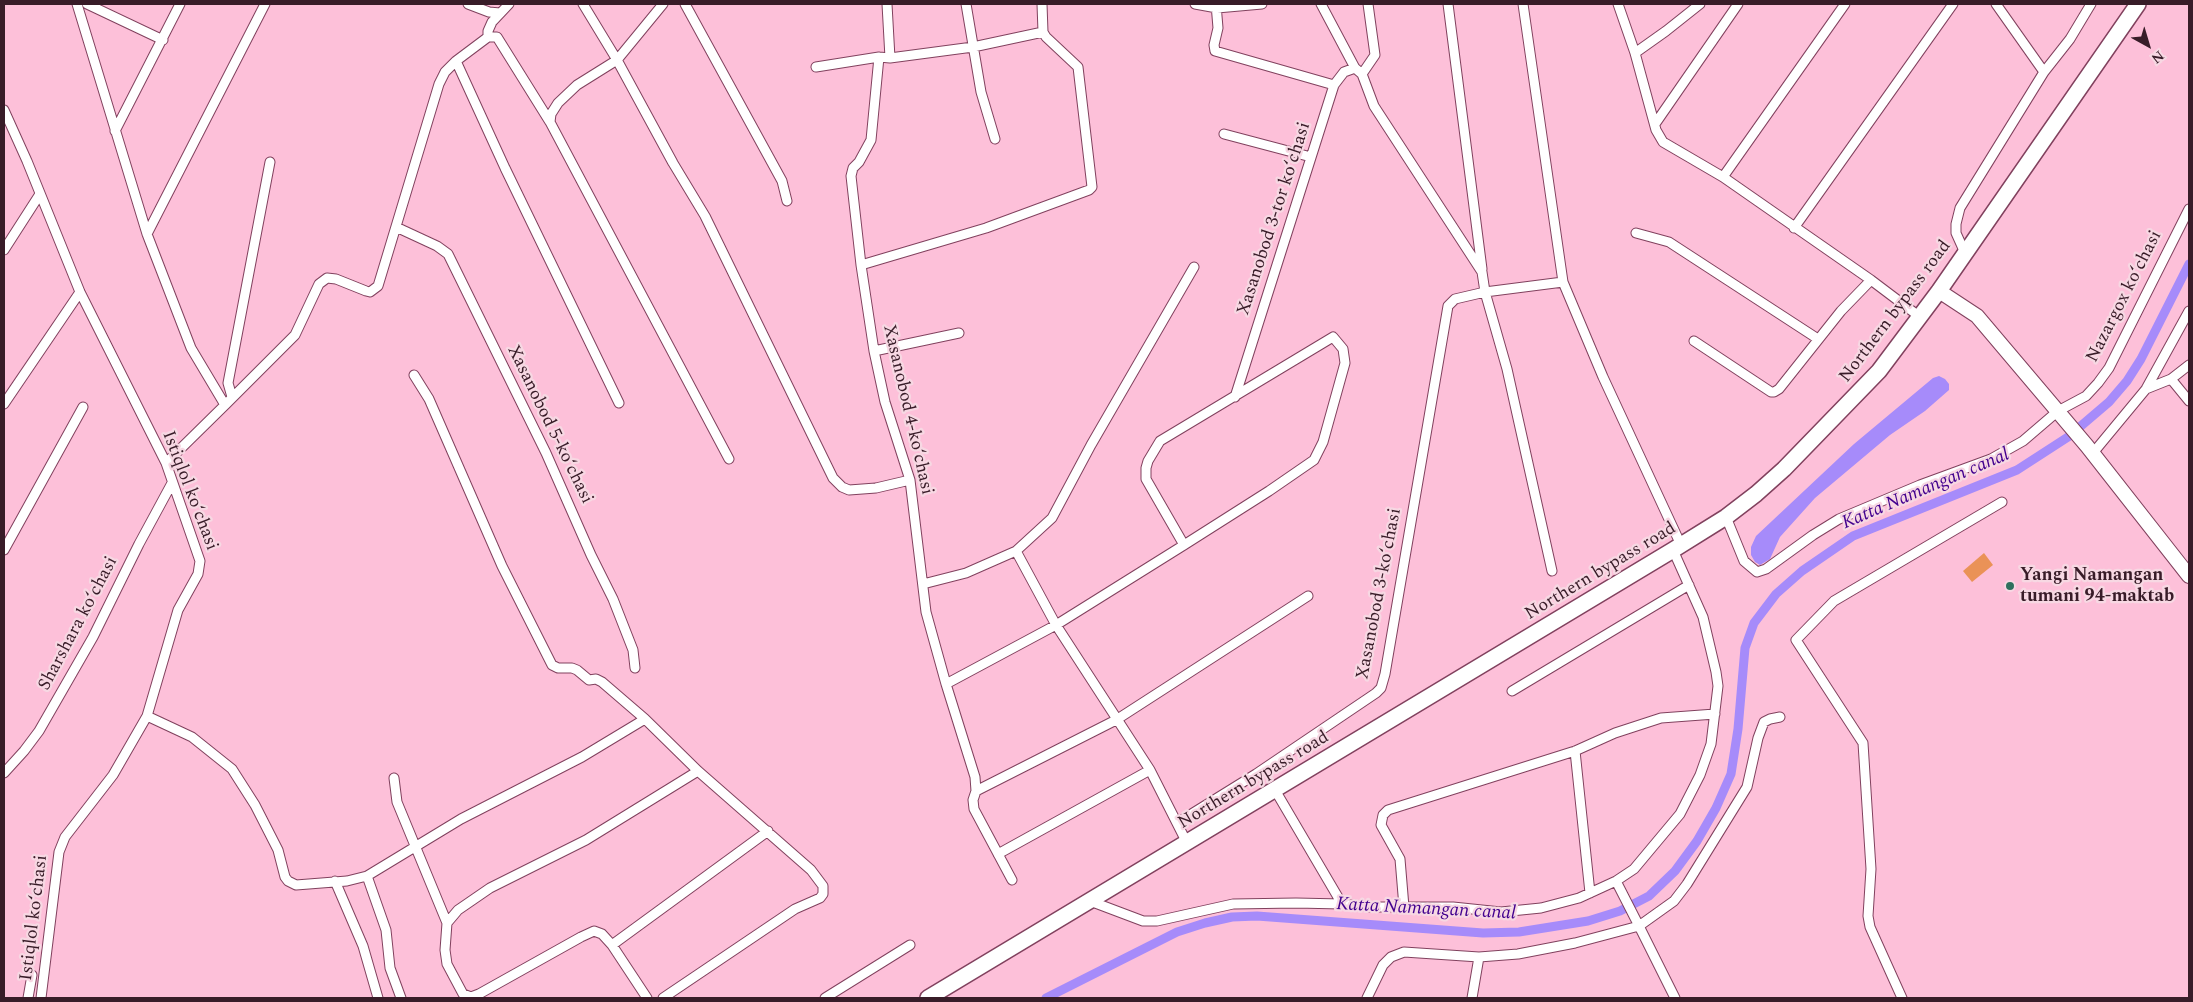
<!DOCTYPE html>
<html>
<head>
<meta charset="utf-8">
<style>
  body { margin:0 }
  #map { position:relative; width:2193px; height:1002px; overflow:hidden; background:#fdc0d9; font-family:Spectral,serif }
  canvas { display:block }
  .frame { position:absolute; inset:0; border:5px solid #381c28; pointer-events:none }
  .north { position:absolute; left:2123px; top:20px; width:50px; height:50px; -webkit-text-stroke:4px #f7d8e3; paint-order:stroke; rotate:141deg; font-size:14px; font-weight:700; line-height:20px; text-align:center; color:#381c28 }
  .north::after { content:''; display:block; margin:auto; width:18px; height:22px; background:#381c28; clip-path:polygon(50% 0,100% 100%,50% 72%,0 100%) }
</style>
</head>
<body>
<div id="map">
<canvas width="2193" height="1002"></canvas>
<div class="frame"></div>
<div class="north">N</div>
</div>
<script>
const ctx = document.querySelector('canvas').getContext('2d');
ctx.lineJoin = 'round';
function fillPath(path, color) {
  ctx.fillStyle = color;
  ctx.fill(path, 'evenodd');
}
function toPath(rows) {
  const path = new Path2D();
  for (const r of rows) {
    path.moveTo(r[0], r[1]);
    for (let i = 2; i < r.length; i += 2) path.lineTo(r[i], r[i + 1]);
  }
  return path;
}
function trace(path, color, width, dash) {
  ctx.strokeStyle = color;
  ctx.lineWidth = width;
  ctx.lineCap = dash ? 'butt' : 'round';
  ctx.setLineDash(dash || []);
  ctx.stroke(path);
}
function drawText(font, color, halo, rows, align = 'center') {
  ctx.font = font + ' Spectral,serif';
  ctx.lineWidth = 4.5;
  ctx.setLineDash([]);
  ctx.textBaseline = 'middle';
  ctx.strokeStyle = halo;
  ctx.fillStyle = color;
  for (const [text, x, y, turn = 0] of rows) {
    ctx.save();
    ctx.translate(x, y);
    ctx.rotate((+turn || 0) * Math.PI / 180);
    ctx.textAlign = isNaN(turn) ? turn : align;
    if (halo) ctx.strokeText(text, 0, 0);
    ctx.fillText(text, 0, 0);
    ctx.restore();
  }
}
const green = toPath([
  [1984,553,1993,565,1972,582,1963,571]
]);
const water = toPath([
  [1939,376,1945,379,1949,384,1949,390,1925,411,1890,435,1815,498,1780,537,1770,559,1760,565,1755,562,1751,555,1751,547,1756,536,1854,444,1933,378]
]);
const canal = toPath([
  [1046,998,1177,932,1205,923,1232,917,1257,916,1483,933,1519,932,1588,921,1620,911,1649,896,1675,871,1697,841,1716,808,1731,774,1738,729,1745,648,1754,623,1776,594,1802,571,1853,536,2017,470,2068,437,2109,402,2127,381,2141,359,2189,264]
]);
const minor = toPath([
  [77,4,147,234,191,348,225,405,166,463],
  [87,4,163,40],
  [468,4,489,12,500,13],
  [583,4,617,60,673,163,705,216,833,478,842,487,849,490,876,488,910,480],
  [685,4,782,181,787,201],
  [887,4,890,58],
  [966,4,981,92,995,139],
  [1195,4,1217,8,1262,4],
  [1216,4,1218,28,1214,45,1215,51,1334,85],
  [1321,4,1355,68],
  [1368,4,1375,55,1362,74,1374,106,1482,272,1485,292,1507,369,1552,571],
  [1448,4,1482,269],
  [1523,4,1563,282,1603,377,1681,545],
  [1618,4,1635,53,1656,130,1663,142,1723,177,1871,280,1920,317],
  [1996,4,2044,72],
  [488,37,488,31,492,22,509,4],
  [1635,53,1666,31,1700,4],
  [879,57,871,140,859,162,853,168,851,176,861,265,874,351,885,402,910,480,926,612,946,684,975,777,976,791,973,800,974,809,1012,880],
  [456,61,505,168,619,403],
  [816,67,879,57,890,58,973,47,1043,32],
  [4,110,27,161,80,292,166,463,200,561,198,574,178,610,147,716,113,775,65,837,59,852,41,998],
  [550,122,551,114,558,103,577,85,617,60,663,4],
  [1655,124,1738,4],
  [115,131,180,4],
  [1224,134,1311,157],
  [1723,177,1845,4],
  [396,227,437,246,448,254,546,453,591,555,613,599,633,650,635,668],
  [1794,228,1953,4],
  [1636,233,1669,242,1818,339],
  [147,234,265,4],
  [4,250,40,194],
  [1965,253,1956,233,1956,224,1960,208,2044,72,2070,39,2091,4],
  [861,265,986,228,1089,190,1092,187,1078,67,1046,37,1043,32,1042,4],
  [1694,341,1771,392,1774,392,1779,389,1841,311,1871,280],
  [874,351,959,333],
  [414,375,429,399,502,566,552,665,558,668,572,668,577,670,589,680,596,679,602,682,645,719,698,771,811,870,823,886,823,894,820,898,795,909,663,998],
  [2171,379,2189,401],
  [2146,389,2171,379,2189,365],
  [232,397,228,383,270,162],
  [1235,397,1334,85,1344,72,1355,68,1362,74],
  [4,404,80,292],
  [225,405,295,335,319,284,327,278,336,279,366,291,370,292,378,286,439,84,445,72,456,61,488,37,497,37,550,122,729,459],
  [2093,453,2146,389,2189,311],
  [1726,517,1744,561,1757,572,1766,569,1813,535,1839,519,1920,485,1991,459,2023,441,2058,411,2086,396,2098,383,2109,368,2189,209],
  [4,550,83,407],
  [1016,551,1052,518,1091,445,1194,267],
  [923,584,966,573,1016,551,1056,625,1150,770],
  [946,684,1056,625,1184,545,1269,491,1314,460,1323,442,1345,363,1343,349,1333,337,1160,441,1148,461,1146,468,1146,479,1184,545],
  [1512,691,1689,585],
  [147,716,192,737,232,769,255,805,278,850,285,877,288,881,296,885,347,881,367,876,386,930,390,968,401,998],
  [1575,751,1590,893],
  [4,773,24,751,39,731,93,637,139,544,172,483],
  [394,778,397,802,447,923,445,950,447,964,463,994,471,997,479,994,581,937,594,931,602,934,612,945],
  [1275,790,1342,904],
  [976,791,1116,720,1308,596],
  [1177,823,1256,774,1376,693,1381,688,1385,674,1448,306,1455,299,1485,292,1563,282],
  [998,854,1150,770,1187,843],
  [367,876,461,819,582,757,645,719],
  [335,881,363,946,378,998],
  [1616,881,1639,926,1674,901,1687,884,1747,787,1758,738,1764,722,1770,719,1780,717],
  [1090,901,1143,921,1157,921,1233,904,1296,903,1342,904,1371,907,1453,907,1501,912,1541,908,1579,898,1616,881,1634,869,1680,814,1700,775,1711,744,1718,686,1716,672,1703,617,1673,550],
  [1404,907,1400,859,1381,825,1383,815,1388,810,1575,751,1615,733,1661,718,1715,714],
  [447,923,458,910,490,888,586,840,698,771],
  [28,998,32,975],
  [647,998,612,945,768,831],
  [825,998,910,945],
  [1367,998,1383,965,1391,957,1404,952,1479,957,1518,954,1575,943,1639,926,1675,998],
  [1472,998,1479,957],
  [1902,998,1870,927,1868,916,1871,869,1863,743,1796,640,1834,601,2002,502]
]);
const secondary = toPath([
  [1939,291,1977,316,2087,446,2189,576]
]);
const primary = toPath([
  [928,998,1673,550,1726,517,1756,494,1784,469,1879,371,1939,291,2138,4]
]);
const markers = [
  [2010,586,5,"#2f705e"]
];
const streetNames = [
  ["Xasanobod 3-tor koʻchasi",1275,219,-72],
  ["Nazargox koʻchasi",2125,297,-63],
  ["Northern bypass road",1896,312,-53],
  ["Xasanobod 4-koʻchasi",907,410,77],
  ["Xasanobod 5-koʻchasi",549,425,64],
  ["Istiqlol koʻchasi",189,491,69],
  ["Northern bypass road",1601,572,-31],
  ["Xasanobod 3-koʻchasi",1380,594,-79],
  ["Sharshara koʻchasi",79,624,-62],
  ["Northern bypass road",1254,781,-31],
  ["Istiqlol koʻchasi",35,918,-83]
];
const poiNames = [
  ["Yangi Namangan",2020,576],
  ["tumani 94-maktab",2020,597]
];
const waterNames = [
  ["Katta Namangan canal",1926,490,-23],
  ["Katta Namangan canal",1426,910,3]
];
fillPath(green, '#ea9257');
fillPath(water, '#a68bfa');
trace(canal, '#a68bfa', 9);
trace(minor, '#81415e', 11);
trace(secondary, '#81415e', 16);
trace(primary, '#81415e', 18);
trace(minor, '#fff', 9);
trace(secondary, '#fff', 14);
trace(primary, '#fff', 15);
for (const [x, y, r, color] of markers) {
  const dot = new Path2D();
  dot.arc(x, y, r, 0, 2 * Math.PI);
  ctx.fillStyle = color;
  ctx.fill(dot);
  trace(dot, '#f7d8e3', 2);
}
drawText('18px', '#381c28', '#f7d8e3', streetNames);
drawText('bold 18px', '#381c28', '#f7d8e3', poiNames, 'left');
drawText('italic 19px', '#42018e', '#f7d8e3', waterNames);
</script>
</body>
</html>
